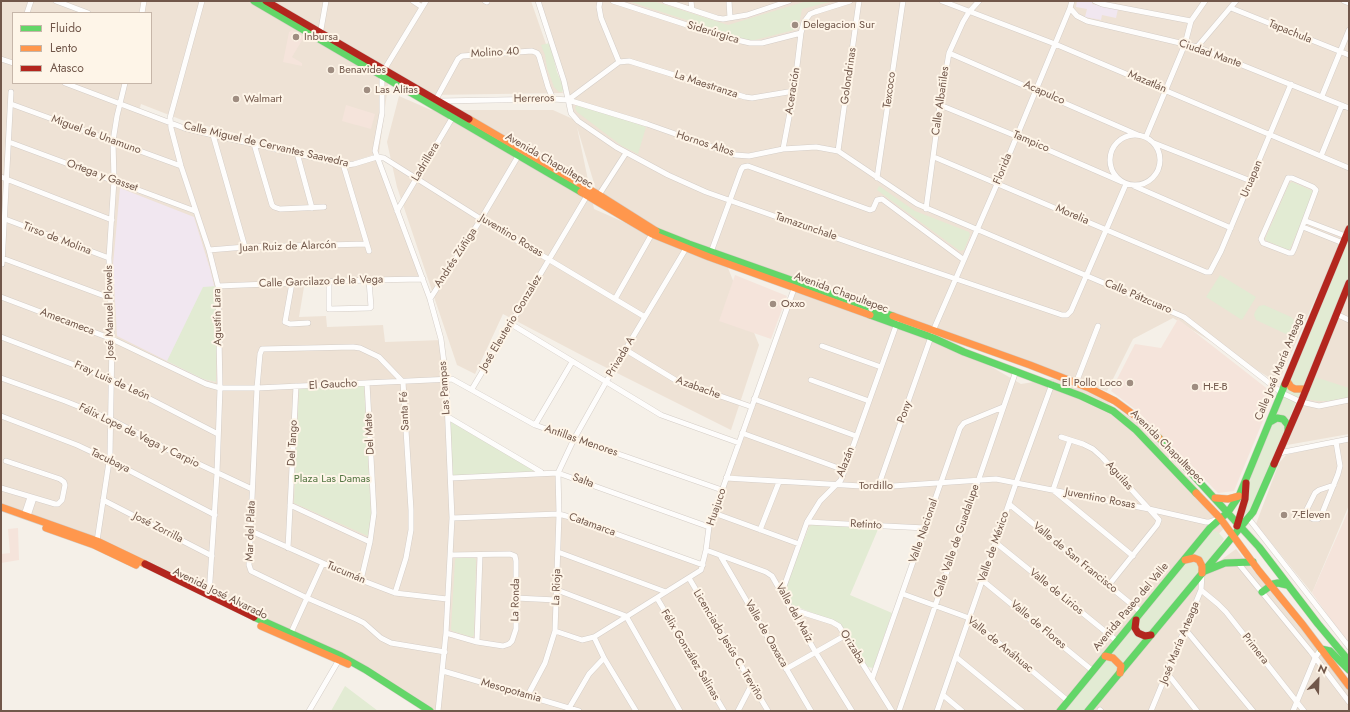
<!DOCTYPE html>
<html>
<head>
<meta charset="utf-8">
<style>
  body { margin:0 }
  #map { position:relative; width:1350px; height:712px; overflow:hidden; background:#f5f0e8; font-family:Jost,sans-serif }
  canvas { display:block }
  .frame { position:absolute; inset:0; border:2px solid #71574a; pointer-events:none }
  .legend { position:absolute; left:12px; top:12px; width:140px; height:72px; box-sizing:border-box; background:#fef5e8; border:1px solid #c6b6a9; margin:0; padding:5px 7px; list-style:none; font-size:12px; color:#71574a }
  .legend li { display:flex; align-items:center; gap:8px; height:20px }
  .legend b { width:20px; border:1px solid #c6b6a9 }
  .north { position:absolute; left:1298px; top:660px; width:40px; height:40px; -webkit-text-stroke:3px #fef5e8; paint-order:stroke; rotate:23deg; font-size:11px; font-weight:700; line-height:16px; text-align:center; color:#71574a }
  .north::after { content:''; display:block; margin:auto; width:14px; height:18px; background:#71574a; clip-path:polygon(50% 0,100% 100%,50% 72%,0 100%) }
</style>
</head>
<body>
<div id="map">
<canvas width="1350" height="712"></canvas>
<div class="frame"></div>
<ul class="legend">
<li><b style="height:5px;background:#63d668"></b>Fluido</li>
<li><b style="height:5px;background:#ff974d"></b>Lento</li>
<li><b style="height:5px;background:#b3261e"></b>Atasco</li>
</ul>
<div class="north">N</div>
</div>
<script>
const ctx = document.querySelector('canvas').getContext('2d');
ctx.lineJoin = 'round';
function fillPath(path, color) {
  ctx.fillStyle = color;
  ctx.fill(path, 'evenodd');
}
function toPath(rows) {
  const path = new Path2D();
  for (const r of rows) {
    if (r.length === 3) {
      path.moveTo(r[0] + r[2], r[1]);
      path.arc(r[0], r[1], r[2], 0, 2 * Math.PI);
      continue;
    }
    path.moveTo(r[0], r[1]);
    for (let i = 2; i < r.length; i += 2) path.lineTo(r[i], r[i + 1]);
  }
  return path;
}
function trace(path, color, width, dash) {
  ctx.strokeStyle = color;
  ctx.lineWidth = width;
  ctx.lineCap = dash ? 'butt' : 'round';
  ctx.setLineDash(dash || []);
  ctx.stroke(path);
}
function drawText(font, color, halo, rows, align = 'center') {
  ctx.font = font + ' Jost,sans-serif';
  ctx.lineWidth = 4;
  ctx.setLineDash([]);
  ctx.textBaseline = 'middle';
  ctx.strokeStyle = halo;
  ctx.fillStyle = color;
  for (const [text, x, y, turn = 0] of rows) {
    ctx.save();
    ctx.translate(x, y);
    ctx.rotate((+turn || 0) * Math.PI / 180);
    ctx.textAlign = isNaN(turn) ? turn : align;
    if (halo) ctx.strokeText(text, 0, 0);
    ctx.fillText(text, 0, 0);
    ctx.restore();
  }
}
const residential = toPath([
  [1,1,531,1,563,93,432,95,390,70,379,153,351,162,182,120,141,104,139,111,184,128,352,166,374,155,423,279,305,281,299,317,326,316,327,327,383,325,385,342,443,340,451,479,560,475,559,515,702,565,709,527,795,285,666,239,597,193,577,127,594,209,728,268,759,345,731,430,585,357,503,314,475,374,457,365,397,187,387,142,399,96,431,110,553,110,575,120,559,57,539,1,1349,1,1349,434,1287,445,1322,297,1317,295,1278,383,1173,318,1133,339,1107,391,1098,388,1110,404,1142,426,1229,523,1210,543,1205,572,1236,549,1349,688,1349,711,431,711,354,663,209,595,1,506],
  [13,13,151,13,151,83,13,83],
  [939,338,1093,386,1052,379,1021,384,954,345],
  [809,527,925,528,872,681,838,626,790,609,782,591],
  [1349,440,1349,505,1312,593,1256,524,1279,463,1286,455]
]);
const commercial = toPath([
  [292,30,304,37,292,57,302,63,302,66,283,62,289,32],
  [346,105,375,114,371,129,342,121],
  [735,275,787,296,771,339,719,321],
  [1178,319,1274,394,1234,491,1218,493,1136,410,1111,391,1135,344,1161,348],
  [1349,509,1349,645,1312,593],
  [18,528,19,560,1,563,1,554,10,553,8,529]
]);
const education = toPath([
  [1077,1,1093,1,1092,4,1118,9,1116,18,1102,15,1101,20,1085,17,1087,9,1076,7],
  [120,188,194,217,210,269,215,289,216,382,203,379,117,336,113,265]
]);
const green = toPath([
  [628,1,653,1,728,25,807,1,834,1,802,9,798,29,751,41],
  [550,43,557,72,561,81,565,87,562,92,559,92,554,87,547,68,545,55,541,45],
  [577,105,583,105,646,127,638,154,622,146,577,112,575,108],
  [1292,182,1313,191,1313,194,1290,249,1288,250,1267,241,1265,239,1289,184],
  [879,186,915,211,969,232,970,235,964,250,960,251,877,190],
  [1347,239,1349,240,1349,275,1289,419,1276,414],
  [1220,275,1256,297,1242,320,1206,297],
  [218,286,216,382,203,379,167,361,203,287],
  [1264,305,1291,317,1295,321,1290,332,1286,334,1256,320,1254,315,1255,312,1259,306],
  [1315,377,1349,388,1349,397,1329,401,1317,401,1306,399],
  [364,386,371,515,368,536,294,503,299,388],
  [448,417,542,473,451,478],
  [1280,421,1284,423,1285,427,1284,432,1250,510,1244,515,1251,476,1270,426,1274,422],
  [812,525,879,527,850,595,892,613,873,668,868,667,840,624,790,604,783,592,809,527],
  [1215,531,1218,532,1224,539,1217,550,1084,711,1063,711,1211,532],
  [456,558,474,558,476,560,474,635,472,637,452,631,451,629,455,560],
  [345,686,378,711,331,711]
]);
const street = toPath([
  [56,1,88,13],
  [202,1,170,118,171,128,181,166,209,250,218,286,220,388,217,473,209,596],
  [413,1,422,7],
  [426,1,384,70,382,76,382,113,375,151,430,299,441,339,446,379,452,518,446,633,438,711],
  [485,1,487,2],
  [538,1,564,81,571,113,578,121,616,147,668,175,706,192,862,247,1062,315,1067,315,1071,311,1126,184],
  [600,1,599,7,601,18,619,62],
  [613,1,724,37,750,43,762,43,801,33],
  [665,1,717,18,723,19,747,15,789,1],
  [691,1,692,10],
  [729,1,730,18],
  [942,1,1055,44,1349,168],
  [1095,1,1102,4,1191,21],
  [1344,1,1349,3],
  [1070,8,1077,16,1087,21,1197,47,1349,108],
  [1231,8,1349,55],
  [27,13,31,1],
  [142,13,144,1],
  [320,35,326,1],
  [1197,47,1236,1],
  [949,53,1138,135],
  [1,59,13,63],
  [65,83,184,128,213,135,347,165,354,164,377,157,384,158,481,219,645,317],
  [1322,96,1349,30],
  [568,100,647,124,735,155,749,156,783,149,816,147,838,151,917,204,1184,317,1282,393,1301,402,1319,406,1349,400],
  [439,101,553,99,568,100,619,62,629,61,745,97,752,98,794,91],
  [434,103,458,59,462,56,532,51,537,53,539,56,548,87,553,99],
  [11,104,181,166],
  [940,105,1016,136,1122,182],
  [1135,160,25],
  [213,135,245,247],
  [1146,137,1185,44,1191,21,1205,1],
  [9,142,195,211],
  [1154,143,1251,181],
  [254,144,272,205,274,207,280,209,324,207],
  [783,149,794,91,801,33,804,22,810,14,815,12,850,1],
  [838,151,859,1],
  [297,153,312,208],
  [1321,156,1342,105],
  [934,157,1206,272,1210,272,1221,251,1291,84],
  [343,164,369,251],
  [1,177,112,220],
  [877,178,903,1],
  [1288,178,1292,178,1313,187,1316,190,1294,249,1292,253,1289,253,1263,243,1261,239,1288,178],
  [1134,186,1231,228],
  [597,198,626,153],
  [926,209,940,105,949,53,963,22,969,12,979,1],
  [397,211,454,115],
  [5,219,109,258],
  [1306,221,1348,237],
  [1303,227,1343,243],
  [209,250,245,247,367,244],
  [710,255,741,170,743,167,748,166,870,210,873,209,877,200,882,199,964,260],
  [2,258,110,298],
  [2,264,11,92],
  [329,281,329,309,370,308,371,307,369,280],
  [292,283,285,322,290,324,308,323],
  [218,286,369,280,423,279],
  [1,297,112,339,206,384,220,388,257,388,452,379,535,425,722,490],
  [430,299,481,219,520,153],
  [615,299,653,232],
  [1336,314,1349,320],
  [511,324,661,415,739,443],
  [1,337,111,379,218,434],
  [822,346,881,367],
  [626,350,677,381,752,407],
  [1,378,65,401,110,419,169,450,252,489],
  [811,380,869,401],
  [1076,383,1098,326],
  [472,389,588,194],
  [754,399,856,436],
  [1,416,77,445,109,460,215,515],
  [448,417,541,472],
  [535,425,572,362],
  [742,433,844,470],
  [1061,437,1083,444,1093,449,1102,457,1159,520,1157,525,1108,586],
  [1070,440,1053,490,1133,556],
  [1279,453,1349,439],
  [451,478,558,473,709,527],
  [726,478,878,487,996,479,1149,509,1206,522,1209,522,1218,519],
  [1334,485,1319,490,1315,493,1306,511,1307,515,1313,519,1318,519,1321,516,1338,474,1340,466,1336,442],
  [878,487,933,331,997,184,1070,8,1072,1],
  [1,488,55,504,58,504,62,500,65,485,64,482,60,479,6,461],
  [103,500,212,556],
  [1009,504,1141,612],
  [290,505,370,542],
  [714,513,799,544],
  [24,515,30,497],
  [28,516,34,498],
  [452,518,559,514,566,516,703,565],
  [1249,519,1349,647],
  [807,522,925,528],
  [760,530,779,482],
  [251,531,361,580,395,593,447,599],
  [97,541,110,455,112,339,109,258,114,180,113,141,117,116,125,83],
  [995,542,1117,641],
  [288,548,296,386],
  [706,550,766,572,772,576,816,653,852,711],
  [558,552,666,592],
  [721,557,811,711],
  [1238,563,1311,652,1349,702],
  [689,578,768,711],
  [361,580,370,542,374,513,367,383],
  [982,580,1093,671],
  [557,590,626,616,680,711],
  [1201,590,1218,604,1226,612,1304,711],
  [782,592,807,522,820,501,841,480,897,323],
  [395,593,406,558,411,530,411,510,403,382,379,357,360,348,353,347,262,349,260,354,257,388,249,565,251,571,307,598,356,619,364,623,381,638,391,643,445,652],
  [903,594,969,618,1068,701],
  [516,598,556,600],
  [657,598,724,711],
  [791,609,832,622,839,626,892,711],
  [1185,629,1253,711],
  [555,631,582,640,594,637,701,570,706,550,709,527,795,286],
  [446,633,477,642,503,646,509,644,512,641,516,629,516,561,515,556,510,554,450,555],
  [290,635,323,563],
  [594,637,604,658,636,711],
  [477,642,480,555],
  [956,657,1022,711],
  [786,669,846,635],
  [443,671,579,711],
  [1167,673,1197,711],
  [872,679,960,428,964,423,1003,407],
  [528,695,545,663,555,631,559,514,558,473,574,439,606,382,688,245],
  [943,695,962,711],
  [568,710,589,674,604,658],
  [1100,710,1101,711],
  [309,711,340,658],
  [738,711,752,684],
  [899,711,1016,371],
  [937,711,1016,483,1052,384],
  [1151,711,1201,590,1202,574],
  [1293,711,1315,658,1321,649]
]);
const fast = toPath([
  [254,1,581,192],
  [656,231,689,244,893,316],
  [870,315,931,337,964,352,1081,396,1113,411,1136,430,1196,493],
  [1270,422,1277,418,1283,419,1288,425,1288,430],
  [1159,438,1259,547,1318,624,1349,661],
  [1205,571,1225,563,1253,562],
  [1262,592,1273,584,1278,583,1287,585],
  [254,617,341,656,366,670,430,711],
  [1321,649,1330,651,1349,670],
  [1060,711,1210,528,1228,512,1239,496,1285,384],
  [1088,711,1253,512,1274,464]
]);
const slow = toPath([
  [469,119,599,195,656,231],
  [581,192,652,234,709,257,870,315],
  [893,316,1030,365,1089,388,1115,401,1134,415,1159,438],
  [1287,381,1291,387,1295,389,1306,389],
  [1196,493,1220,518,1259,571,1303,625,1349,686],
  [1215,498,1228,499,1239,496],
  [1,507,97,541,145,564],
  [46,528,94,545,136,565],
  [1185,560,1194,558,1199,560,1202,566,1202,573],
  [261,626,348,664],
  [1105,656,1113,658,1121,666,1120,673]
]);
const jam = toPath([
  [266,1,469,119],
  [1285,384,1349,229],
  [1274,464,1301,402,1349,283],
  [1237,526,1245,499,1246,483],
  [145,564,254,617],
  [1136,620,1135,628,1138,633,1145,636,1151,635]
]);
const markers = [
  [795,25,4,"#9f8d81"],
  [296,37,4,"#9f8d81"],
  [331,70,4,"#9f8d81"],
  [367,90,4,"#9f8d81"],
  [236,99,4,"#9f8d81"],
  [773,304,4,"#9f8d81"],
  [1130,383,4,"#9f8d81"],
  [1195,387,4,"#9f8d81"],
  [1284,515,4,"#9f8d81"]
];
const poiNames = [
  ["Delegacion Sur",803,25],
  ["Inbursa",304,37],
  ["Benavides",339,70],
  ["Las Alitas",375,90],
  ["Walmart",244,99],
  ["Oxxo",781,304],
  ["El Pollo Loco",1122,383,"right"],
  ["H-E-B",1203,387],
  ["7-Eleven",1292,515]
];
const streetNames = [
  ["Tapachula",1290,32,22],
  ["Siderúrgica",713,33,17],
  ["Molino 40",495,53,-3],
  ["Ciudad Mante",1210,54,19],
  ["Golondrinas",849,76,-82],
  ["Mazatlán",1147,82,23],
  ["La Maestranza",706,85,18],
  ["Texcoco",890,90,-82],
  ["Aceración",793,91,-81],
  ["Acapulco",1044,93,24],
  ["Herreros",534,99,-1],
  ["Calle Albañiles",941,101,-82],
  ["Miguel de Unamuno",96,135,20],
  ["Tampico",1031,142,23],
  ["Hornos Altos",705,144,18],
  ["Calle Miguel de Cervantes Saavedra",266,145,13],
  ["Avenida Chapultepec",549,161,30],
  ["Ladrillera",426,162,-59],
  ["Florida",1003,169,-68],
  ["Ortega y Gasset",102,176,20],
  ["Uruapan",1252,179,-67],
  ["Morelia",1072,215,23],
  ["Tamazunchale",806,227,19],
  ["Juventino Rosas",511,236,31],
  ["Tirso de Molina",57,239,21],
  ["Juan Ruiz de Alarcón",288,247,-2],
  ["Andrés Zúñiga",456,258,-57],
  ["Calle Garcilazo de la Vega",321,282,-2],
  ["Avenida Chapultepec",841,293,20],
  ["Calle Pátzcuaro",1138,297,23],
  ["José Manuel Plowels",110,312,-91],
  ["Agustín Lara",218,317,-91],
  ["Amecameca",67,322,21],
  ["José Eleuterio Gonzalez",511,323,-59],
  ["Privada A",621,357,-59],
  ["Calle José María Arteaga",1280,367,-68],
  ["Fray Luis de León",112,381,24],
  ["El Gaucho",333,385,-3],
  ["Las Pampas",445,388,-94],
  ["Azabache",698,388,20],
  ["Santa Fé",405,411,-93],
  ["Pony",905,412,-71],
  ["Del Mate",370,434,-93],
  ["Félix Lope de Vega y Carpio",139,436,26],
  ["Antillas Menores",581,441,19],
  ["Del Tango",293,443,-87],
  ["Avenida Chapultepec",1167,447,45],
  ["Tacubaya",110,461,26],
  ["Alazán",846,462,-69],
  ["Aguilas",1119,476,48],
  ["Salta",583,481,20],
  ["Tordillo",876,486],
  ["Juventino Rosas",1100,499,11],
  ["Huajuco",717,507,-71],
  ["Catamarca",592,525,20],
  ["Retinto",866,525,3],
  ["José Zorrilla",158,528,27],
  ["Mar del Plata",251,531,-88],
  ["Valle Nacional",924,531,-71],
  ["Calle Valle de Guadalupe",957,541,-71],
  ["Valle de México",994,547,-71],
  ["Valle de San Francisco",1075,558,39],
  ["Tucumán",346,573,23],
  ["La Rioja",557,587,-88],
  ["Valle de Lirios",1056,592,39],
  ["Avenida José Alvarado",220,594,26],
  ["La Ronda",516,600,-89],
  ["Avenida Paseo del Valle",1131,607,-50],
  ["Valle del Maíz",794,613,61],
  ["Valle de Flores",1038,625,40],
  ["Valle de Oaxaca",766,634,60],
  ["José María Arteaga",1180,643,-68],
  ["Licenciado Jesús C. Treviño",728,645,59],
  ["Valle de Anáhuac",1000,645,39],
  ["Orizaba",852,647,58],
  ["Primera",1255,649,52],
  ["Félix González Salinas",690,655,59],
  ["Mesopotamia",511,691,16]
];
const parkNames = [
  ["Plaza Las Damas",332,479]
];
fillPath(residential, '#eee2d5');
fillPath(commercial, '#f5e4db');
fillPath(education, '#f1e7f0');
fillPath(green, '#e2ebd3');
trace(street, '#d4cdc7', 6);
trace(fast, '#d4ccc4', 8);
trace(slow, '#d4ccc4', 8);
trace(jam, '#d4ccc4', 8);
trace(street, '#fefdfc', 5);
trace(fast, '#63d668', 7);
trace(slow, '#ff974d', 7);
trace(jam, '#b3261e', 7);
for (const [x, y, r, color] of markers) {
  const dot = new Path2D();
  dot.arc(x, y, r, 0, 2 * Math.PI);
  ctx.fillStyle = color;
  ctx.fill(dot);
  trace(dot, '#fef5e8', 1.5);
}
drawText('11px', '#71574a', '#fef5e8', poiNames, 'left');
drawText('11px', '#71574a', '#fef5e8', streetNames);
drawText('11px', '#547643', '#fef5e8', parkNames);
</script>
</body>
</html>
